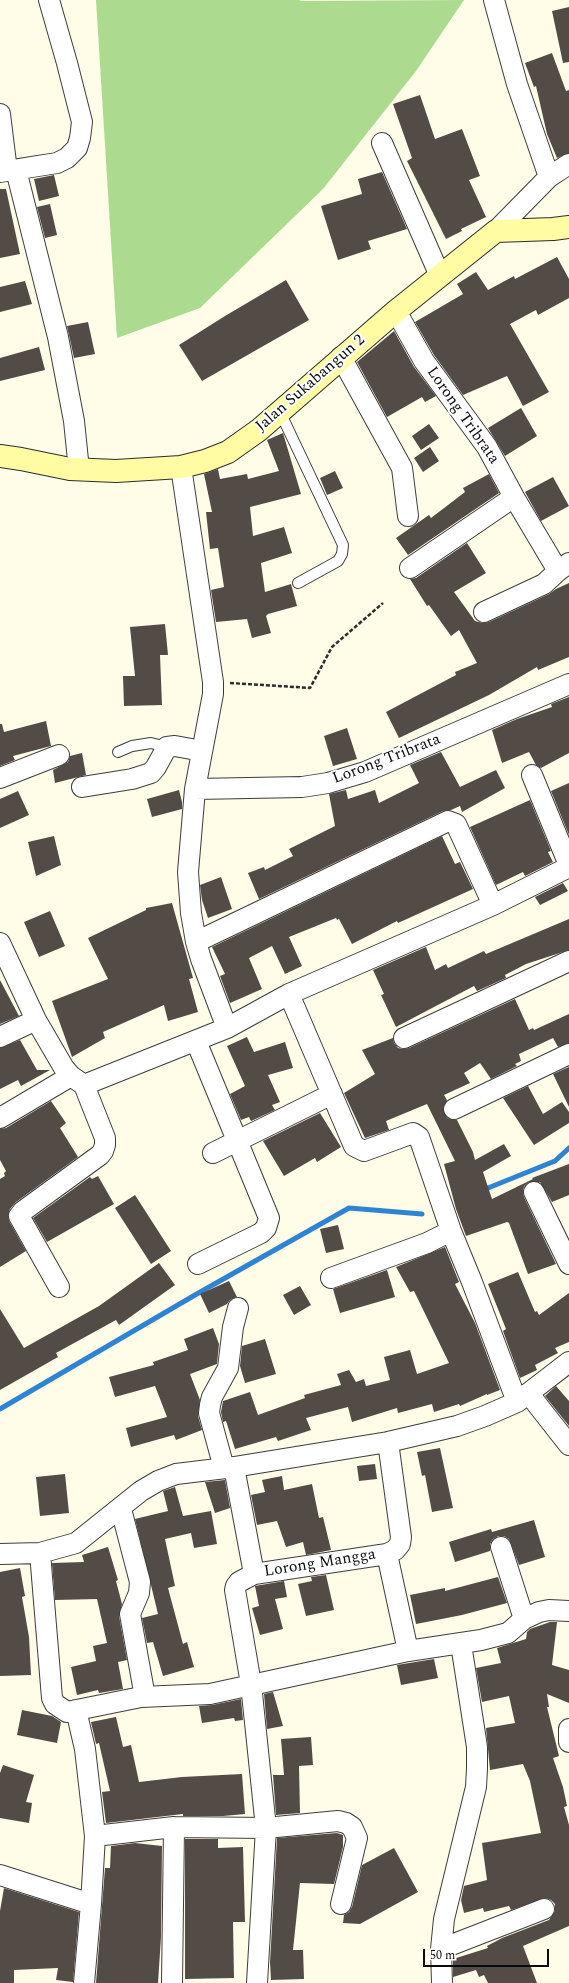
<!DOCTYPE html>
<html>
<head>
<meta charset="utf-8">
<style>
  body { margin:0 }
  #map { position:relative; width:569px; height:1983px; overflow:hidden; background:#fffce8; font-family:Spectral,serif }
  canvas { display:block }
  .scale { position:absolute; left:423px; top:1949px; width:126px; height:18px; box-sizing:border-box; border:2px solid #0a0a0a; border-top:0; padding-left:5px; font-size:12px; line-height:14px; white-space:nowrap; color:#0a0a0a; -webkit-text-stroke:3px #fff; paint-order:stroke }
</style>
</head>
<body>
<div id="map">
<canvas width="569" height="1983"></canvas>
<div class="scale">50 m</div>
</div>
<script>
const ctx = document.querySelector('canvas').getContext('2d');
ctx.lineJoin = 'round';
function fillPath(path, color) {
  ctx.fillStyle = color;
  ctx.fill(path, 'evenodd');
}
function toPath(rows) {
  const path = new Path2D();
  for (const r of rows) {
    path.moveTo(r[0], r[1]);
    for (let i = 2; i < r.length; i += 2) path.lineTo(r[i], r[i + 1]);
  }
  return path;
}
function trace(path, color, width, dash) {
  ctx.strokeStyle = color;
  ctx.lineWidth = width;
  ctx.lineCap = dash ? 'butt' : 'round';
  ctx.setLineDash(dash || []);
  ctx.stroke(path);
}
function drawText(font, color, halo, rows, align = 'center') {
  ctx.font = font + ' Spectral,serif';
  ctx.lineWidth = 4;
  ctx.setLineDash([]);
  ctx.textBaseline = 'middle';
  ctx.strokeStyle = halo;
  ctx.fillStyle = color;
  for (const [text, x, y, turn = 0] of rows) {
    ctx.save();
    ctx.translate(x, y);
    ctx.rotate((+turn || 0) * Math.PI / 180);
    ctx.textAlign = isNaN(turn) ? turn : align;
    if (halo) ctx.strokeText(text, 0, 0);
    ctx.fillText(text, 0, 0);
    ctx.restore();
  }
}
const forest = toPath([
  [96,0,299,0,301,1,464,0,416,71,323,189,200,308,117,338]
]);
const stream = toPath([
  [483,1190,555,1161,569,1148],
  [0,1409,195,1295,349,1208,422,1214]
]);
const building = toPath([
  [569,7,569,62,563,63,552,11],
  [552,53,566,91,569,90,569,153,557,158,547,134,536,86,534,87,525,63],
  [420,95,435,139,462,129,480,176,469,180,486,217,461,229,462,231,446,239,407,161,412,158,393,104],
  [382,172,407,229,368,241,371,249,338,260,321,206,362,194,358,179],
  [54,175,59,196,39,201,34,179],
  [0,189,6,189,20,254,0,258],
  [50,204,57,235,45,238,37,207],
  [557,257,569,279,569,298,538,315,536,310,510,324,549,392,523,406,507,376,463,395,434,355,415,322,463,294,457,284,476,272,488,290,514,276,515,279],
  [286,280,309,320,202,381,179,345,225,316],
  [25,281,32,304,0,312,0,287],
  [88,322,95,354,74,358,67,326],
  [394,331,414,367,436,396,425,402,422,397,387,417,357,362],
  [39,347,45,370,0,381,0,358],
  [521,408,537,436,505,456,488,428],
  [429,424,439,438,421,450,412,436],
  [283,433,301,494,250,507,253,536,284,527,292,553,261,563,265,592,291,584,297,606,268,614,266,616,271,633,252,638,247,619,216,622,211,590,224,587,218,548,210,549,206,512,212,512,204,474,218,469,220,479,247,474,248,479,279,471,267,440],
  [430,447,439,461,423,472,414,458],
  [335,471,343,488,327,495,320,478],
  [489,474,499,493,408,555,396,538,429,515,431,518,465,492,463,488],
  [553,477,569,506,541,521,525,492],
  [467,543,486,573,454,592,475,621,483,623,489,622,549,594,556,589,569,583,569,657,538,670,537,667,489,695,399,738,386,712,456,675,455,672,477,663,459,630,451,636,429,605,427,606,410,579,416,578],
  [165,624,168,655,160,655,162,705,124,706,123,676,135,676,130,627],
  [569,697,569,753,541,768,536,765,529,752,502,763,492,730,517,719,552,707,551,704],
  [46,721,51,746,13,756,15,760,0,766,0,724,2,724,4,732],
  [347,728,357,759,333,766,324,736],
  [441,752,460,787,496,770,505,788,462,812,460,806,451,810,443,811,259,899,248,873,264,867,265,870,293,856,289,849,335,826,329,794,346,790,348,799,375,790,379,803,419,783,410,765],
  [82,753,86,775,55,783,53,770,68,762,70,756],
  [569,783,569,835,551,791],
  [179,790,182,802,182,809,152,817,147,799],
  [18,791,29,815,0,828,0,799],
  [530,800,551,851,548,852,553,862,525,876,523,872,496,885,470,827],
  [54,836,61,865,36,876,28,842],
  [442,836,455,864,460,862,473,889,398,923,397,921,352,944,339,919,337,920,336,918,289,937,302,966,285,974,272,946,249,958,262,989,230,1003,220,976,225,974,212,947],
  [221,877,232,909,208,918,202,900,200,885],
  [563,883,568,891,540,905,535,897],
  [172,903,193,978,189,979,198,1012,168,1021,164,1005,103,1032,105,1038,72,1057,52,1001,108,979,88,938,146,910,146,908],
  [50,911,65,946,39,957,24,922],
  [569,919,569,950,526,964,505,975,506,978,477,991,474,986,396,1027,381,995,384,994,373,970,426,947,435,970,446,964,448,968,484,951,486,954],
  [0,980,19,1016,0,1024],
  [515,999,529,1030,533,1028,534,1030,569,1014,569,1043,558,1047,553,1038,519,1054,521,1061,515,1064,517,1066,491,1079,480,1063,464,1073,470,1083,444,1095,447,1100,443,1108,447,1118,457,1120,473,1152,475,1160,504,1144,511,1156,483,1172,492,1199,533,1179,532,1178,569,1164,569,1195,552,1202,540,1182,529,1182,524,1186,523,1192,524,1197,556,1264,528,1274,509,1223,507,1222,466,1236,456,1209,444,1164,455,1161,427,1104,386,1121,389,1130,365,1138,344,1093,375,1074,362,1050,393,1038,394,1043,398,1048,403,1049,409,1048],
  [247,1037,254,1052,285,1042,293,1068,268,1075,280,1102,272,1105,275,1110,251,1121,249,1117,241,1120,230,1094,245,1086,227,1046],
  [20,1040,37,1070,50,1070,21,1086,18,1080,0,1089,0,1048],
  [569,1067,569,1107,553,1074],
  [528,1086,543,1114,562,1102,569,1112,569,1123,534,1145,503,1098],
  [51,1101,66,1123,60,1128,78,1157,16,1202,10,1209,8,1215,9,1221,26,1251,0,1267,0,1179,5,1176,4,1173,6,1171,0,1160,0,1129,6,1128],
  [320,1113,341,1147,317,1162,315,1158,284,1176,263,1141],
  [98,1176,114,1204,47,1242,33,1218,90,1177,92,1179],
  [135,1195,171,1251,151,1264,115,1208],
  [338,1225,344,1249,326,1253,320,1229],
  [445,1247,459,1282,455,1284,475,1323,500,1390,487,1395,487,1394,460,1406,459,1404,434,1412,432,1404,398,1413,397,1408,352,1422,348,1407,306,1418,311,1430,278,1441,276,1437,235,1449,226,1421,223,1422,221,1412,223,1401,250,1392,258,1415,305,1398,304,1395,341,1385,337,1374,349,1370,356,1382,364,1379,366,1386,390,1380,384,1357,410,1350,417,1374,449,1363,414,1291,410,1292,396,1267],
  [159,1263,175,1285,119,1325,116,1320,56,1353,58,1357,0,1390,0,1309,24,1348,99,1306],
  [387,1270,395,1297,340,1313,333,1289],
  [518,1272,535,1312,537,1311,539,1315,569,1293,569,1342,555,1348,558,1353,535,1365,537,1370,520,1378,503,1331,506,1329,488,1284],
  [229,1281,237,1297,230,1300,227,1304,209,1313,200,1294],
  [300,1286,311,1305,294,1315,283,1295],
  [213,1328,219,1344,217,1364,190,1374,200,1400,198,1416,202,1430,176,1440,174,1435,131,1447,126,1428,167,1417,155,1386,115,1397,109,1377,154,1365,153,1362,188,1350,184,1339],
  [265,1339,276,1374,245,1383,240,1366,242,1346],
  [556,1386,569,1401,569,1426,545,1396],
  [440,1448,453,1508,432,1512,425,1475,422,1476,417,1452],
  [375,1464,377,1479,359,1481,357,1466],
  [65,1474,69,1513,40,1516,36,1477],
  [282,1476,284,1490,312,1484,319,1518,323,1517,331,1550,306,1555,303,1542,286,1547,277,1521,257,1525,251,1495,265,1492,262,1480],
  [225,1480,230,1508,215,1513,205,1482],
  [175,1487,183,1516,211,1511,217,1544,194,1548,191,1533,165,1539,175,1586,168,1588,183,1644,187,1642,194,1667,163,1676,153,1642,147,1643,142,1618,158,1614,135,1519,168,1511,163,1491],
  [534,1520,545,1557,519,1565,509,1539,504,1536,498,1536,493,1539,490,1544,490,1551,455,1562,449,1542,491,1529,492,1532],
  [108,1547,118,1580,116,1581,122,1604,119,1616,127,1660,118,1662,123,1689,99,1693,98,1690,77,1695,71,1667,96,1661,93,1646,107,1643,97,1599,55,1600,52,1563,84,1562,82,1555],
  [20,1568,25,1596,22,1597,29,1637,31,1675,0,1676,0,1572],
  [326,1575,334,1610,306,1616,298,1584,312,1581,311,1577],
  [498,1577,507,1603,462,1615,416,1624,410,1595,445,1588,445,1591],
  [284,1581,287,1597,275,1599,283,1629,260,1635,252,1608,259,1606,255,1586],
  [550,1622,557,1622,552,1665,569,1670,569,1703,547,1694,549,1707,547,1707,559,1756,553,1758,563,1787,567,1806,564,1807,569,1825,569,1926,523,1946,537,1983,488,1983,484,1975,479,1977,476,1970,453,1977,453,1959,488,1948,487,1946,502,1938,549,1920,555,1911,555,1904,551,1900,545,1898,511,1910,509,1906,484,1912,483,1908,464,1913,461,1900,464,1886,487,1880,482,1843,541,1833,530,1781,523,1764,490,1770,486,1728,515,1723,509,1696,482,1702,476,1668,501,1663,497,1648,526,1639,527,1632,530,1629],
  [434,1659,438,1678,401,1685,397,1665],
  [273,1692,283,1726,267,1729,264,1694],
  [241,1699,243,1720,235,1721,234,1718,202,1723,199,1706,212,1705],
  [22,1710,52,1716,61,1722,57,1743,17,1735],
  [116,1717,123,1747,131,1745,139,1782,182,1777,242,1774,245,1814,223,1816,183,1816,183,1814,106,1823,102,1792,110,1791,99,1743,96,1744,91,1722],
  [311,1737,313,1765,299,1766,300,1813,276,1815,273,1775,284,1775,281,1739],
  [3,1765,34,1775,26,1802,32,1803,29,1823,0,1818,0,1773],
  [337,1833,343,1835,343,1847,334,1884,300,1883,293,1950,303,1950,304,1979,271,1980,270,1962,277,1838],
  [185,1839,218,1839,218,1848,243,1847,245,1922,233,1922,234,1978,185,1979],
  [135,1843,162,1846,161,1937,158,1983,96,1983,105,1868,110,1868,111,1846],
  [394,1848,418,1892,360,1924,343,1923,344,1915,349,1912,352,1907,362,1865],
  [4,1888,79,1912,73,1982,56,1980,58,1968,14,1970,14,1983,0,1983,0,1911]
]);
const path = toPath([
  [230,683,310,688,332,647,383,603]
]);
const lane = toPath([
  [280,412,343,545,342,554,338,561,298,583],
  [118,752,132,746,151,743,167,747]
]);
const street = toPath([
  [494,0,517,84,549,177],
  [0,114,7,171],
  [382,143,440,276],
  [16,170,58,337,74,421,79,470],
  [0,172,57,163,67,158,77,148,80,138,82,122,67,63,49,0],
  [496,231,549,177,569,164],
  [396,311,424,361,487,447,514,497,558,571,569,563],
  [341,357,402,468,408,516],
  [181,467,213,682,213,694,195,789,188,872,191,913,196,942,201,959,227,1028],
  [410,568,514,497],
  [484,612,544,584,558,571],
  [532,775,569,865],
  [0,778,59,755],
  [82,787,132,779,151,773,156,767,167,747,175,746,202,751],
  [195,789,302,787,328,783,365,772,569,684],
  [196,942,448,821,456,824,493,905],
  [0,943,36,1020,64,1068,71,1076,84,1085,227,1028,289,994,493,905,569,867],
  [289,994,354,1146,364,1151,413,1133,419,1137,451,1231,472,1282,517,1402],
  [0,1037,36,1020],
  [404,1038,569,961],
  [196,1041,269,1218,266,1228,261,1233,198,1264],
  [454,1109,569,1054],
  [0,1118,71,1076],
  [213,1153,332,1094],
  [534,1192,569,1264],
  [331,1278,427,1243,451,1231],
  [59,1287,19,1216,23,1211,100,1155,103,1151,105,1145,105,1138,84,1085],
  [529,1394,569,1445],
  [234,1467,254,1574],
  [224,1468,209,1413,210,1405,212,1397,228,1368,233,1327,238,1308],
  [121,1509,140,1582,139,1593,130,1614,145,1697],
  [501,1547,524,1619],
  [40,1553,52,1698,55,1704,67,1712,141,1697,210,1694,408,1651,481,1640,508,1633,524,1619,539,1612,549,1610,569,1611],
  [0,1554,40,1553,76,1543,141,1491,158,1481,176,1474,234,1467,388,1442,457,1426,485,1416,517,1402,569,1362],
  [387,1554,408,1651],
  [76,1710,85,1749,95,1836,91,1904,84,1983],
  [569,1729,569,1742],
  [95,1836,174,1827,266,1828,338,1821,346,1823,352,1827,357,1838,341,1904],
  [0,1875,91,1904],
  [441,1949,544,1909],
  [172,1983,174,1827],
  [257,1983,266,1828,251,1684,235,1590,236,1586,239,1582,254,1574,387,1554,395,1550,400,1544,401,1537,388,1442],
  [442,1983,441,1949,444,1919,476,1787,477,1768,477,1747,461,1644]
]);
const secondary = toPath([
  [0,456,21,459,70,469,116,471,181,467,205,461,228,452,259,430,396,311,496,231,553,229,569,227]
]);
const streetNames = [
  ["Jalan Sukabangun 2",311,384,-41],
  ["Lorong Tribrata",462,416,55],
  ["Lorong Tribrata",387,760,-21],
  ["Lorong Mangga",320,1564,-9]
];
fillPath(forest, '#acdb8f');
trace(stream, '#2e84d2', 5);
fillPath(building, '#534c46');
trace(lane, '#3d3d3d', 12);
trace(street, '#3d3d3d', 22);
trace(secondary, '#2c2c2c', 24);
trace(path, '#2c2c2c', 2.5, [4, 2]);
trace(lane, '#fff', 10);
trace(street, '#fff', 20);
trace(secondary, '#fffca3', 22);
drawText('16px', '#0a0a0a', '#fff', streetNames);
</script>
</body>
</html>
